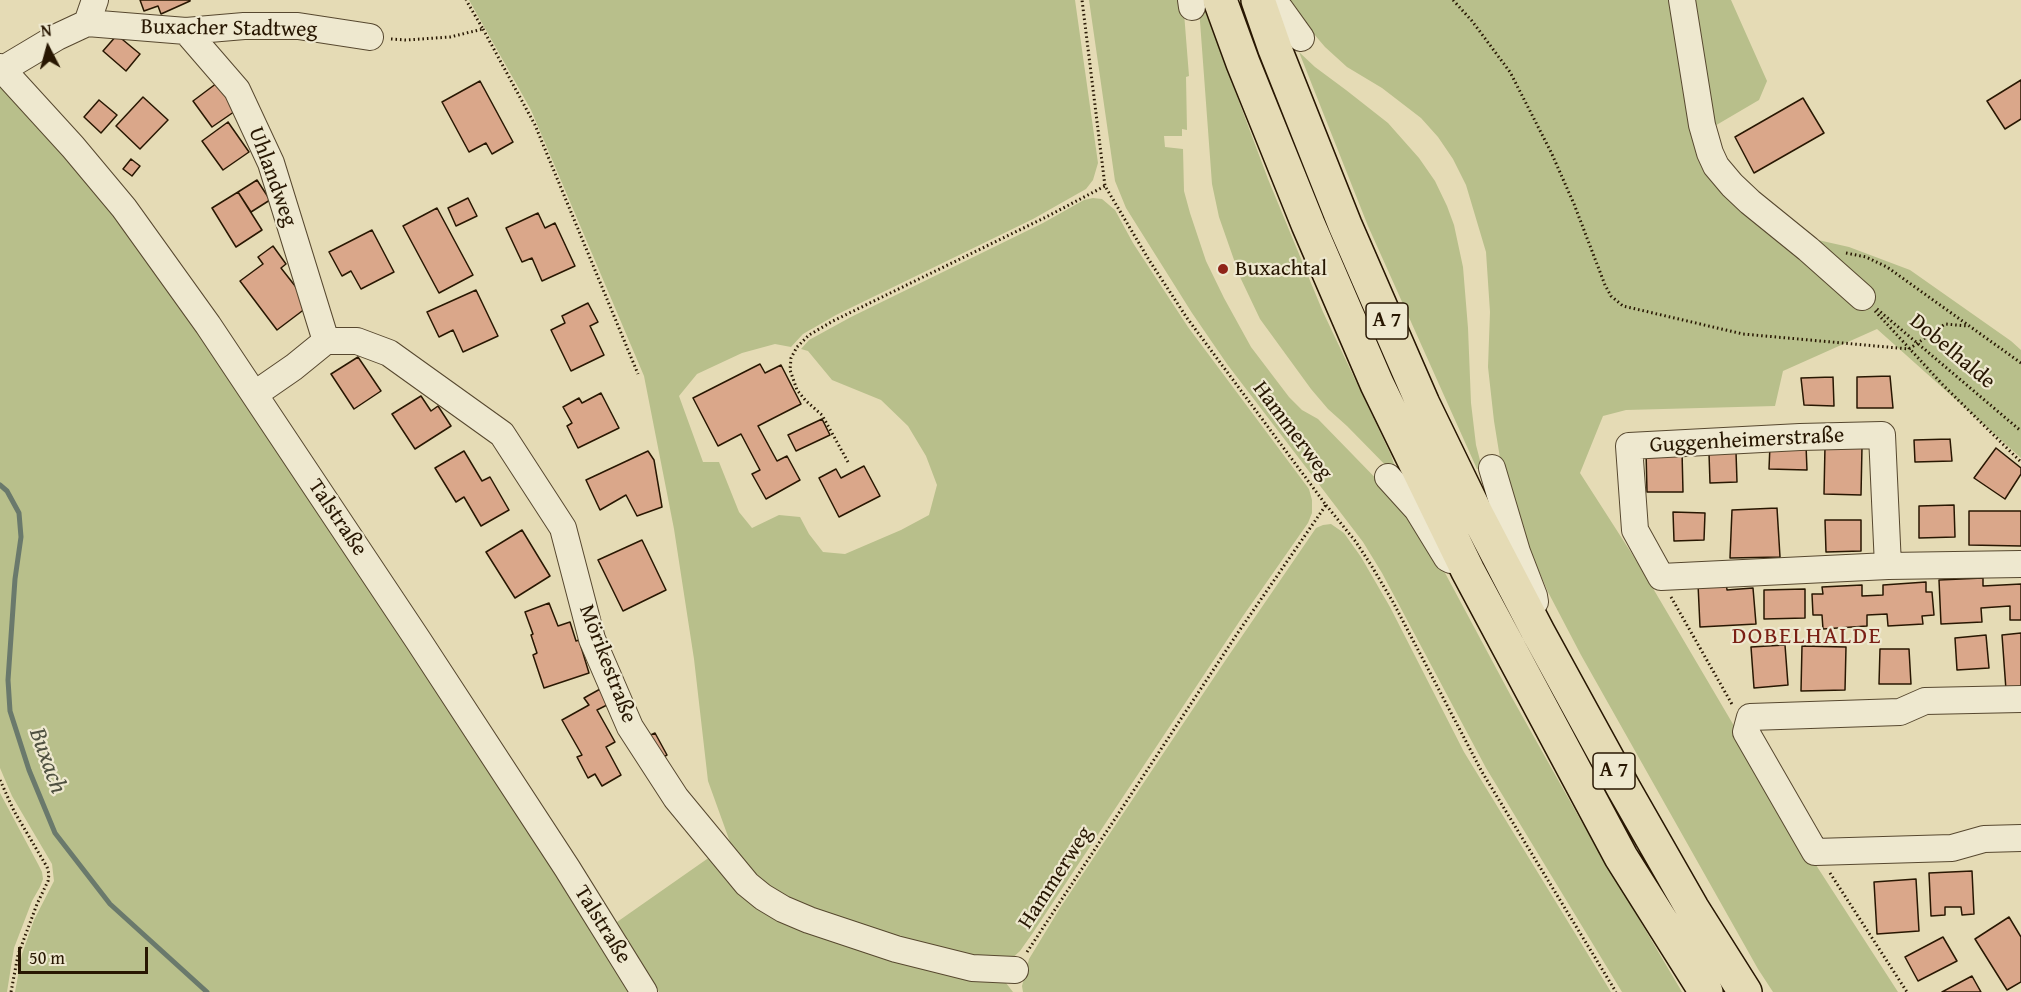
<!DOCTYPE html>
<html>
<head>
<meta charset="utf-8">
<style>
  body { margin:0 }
  #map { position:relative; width:2021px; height:992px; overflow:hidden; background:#e5dbb5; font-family:"Gentium Book Plus",serif }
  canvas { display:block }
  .north { position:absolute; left:18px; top:18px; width:60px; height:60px; -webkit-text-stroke:4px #eee8cf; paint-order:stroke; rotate:354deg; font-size:16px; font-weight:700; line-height:24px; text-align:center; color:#281702 }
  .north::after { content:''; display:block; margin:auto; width:21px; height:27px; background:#281702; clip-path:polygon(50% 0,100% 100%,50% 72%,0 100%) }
  .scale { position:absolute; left:18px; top:947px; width:130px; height:27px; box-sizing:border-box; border:3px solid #281702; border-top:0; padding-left:8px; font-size:18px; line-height:21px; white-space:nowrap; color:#281702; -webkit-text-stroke:4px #eee8cf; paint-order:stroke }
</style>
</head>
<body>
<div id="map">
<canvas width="2021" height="992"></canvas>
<div class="north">N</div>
<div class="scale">50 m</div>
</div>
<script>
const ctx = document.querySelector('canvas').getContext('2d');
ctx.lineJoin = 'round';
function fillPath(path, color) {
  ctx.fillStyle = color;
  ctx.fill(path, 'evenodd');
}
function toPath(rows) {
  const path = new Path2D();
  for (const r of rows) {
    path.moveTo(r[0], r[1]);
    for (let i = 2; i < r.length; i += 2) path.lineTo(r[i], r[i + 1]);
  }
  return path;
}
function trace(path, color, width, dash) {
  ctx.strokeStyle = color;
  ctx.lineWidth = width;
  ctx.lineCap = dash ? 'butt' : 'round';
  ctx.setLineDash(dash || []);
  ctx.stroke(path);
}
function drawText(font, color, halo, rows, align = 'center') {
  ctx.font = font + ' "Gentium Book Plus",serif';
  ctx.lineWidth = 4.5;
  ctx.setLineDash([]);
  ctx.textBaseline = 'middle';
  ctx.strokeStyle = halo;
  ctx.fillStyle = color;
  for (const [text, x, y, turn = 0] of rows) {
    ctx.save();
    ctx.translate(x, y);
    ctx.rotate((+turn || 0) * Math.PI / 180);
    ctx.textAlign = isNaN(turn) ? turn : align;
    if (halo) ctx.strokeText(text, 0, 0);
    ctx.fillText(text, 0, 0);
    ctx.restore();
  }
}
const green = toPath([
  [469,0,1075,0,1098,163,1093,180,1086,189,1033,219,836,315,803,334,791,347,775,344,742,353,697,374,679,396,703,462,719,462,739,512,752,528,779,515,800,517,809,534,823,552,845,554,901,530,929,515,937,485,926,456,908,426,881,400,832,380,808,351,801,349,809,340,851,317,1043,223,1084,200,1093,198,1102,199,1115,210,1133,243,1188,327,1309,489,1312,500,1312,513,1308,523,1243,616,1032,934,1020,951,1009,961,991,965,784,905,722,848,730,842,708,781,694,659,674,529,644,376,531,110],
  [1089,0,1183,0,1189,76,1186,77,1187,130,1182,129,1182,136,1164,136,1165,147,1183,149,1184,191,1190,213,1206,261,1224,298,1251,347,1289,397,1302,410,1318,419,1390,493,1429,543,1511,696,1580,819,1682,992,1622,992,1486,768,1382,573,1363,542,1227,364,1192,313,1126,208,1115,181],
  [1290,0,1673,0,1682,87,1691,133,1809,238,1849,247,1910,270,2011,341,2021,350,2021,458,1877,329,1783,371,1775,406,1626,410,1603,416,1580,473,1641,568,1816,865,1898,992,1773,992,1758,969,1581,655,1548,592,1526,541,1511,498,1500,458,1494,421,1488,367,1490,312,1486,252,1466,185,1453,159,1438,137,1421,118,1382,88,1347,67,1325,47,1302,20],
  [1691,0,1731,0,1767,81,1759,100,1713,127],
  [1199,8,1204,8,1268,179,1323,312,1391,455,1399,479,1347,426,1328,409,1311,389,1260,319,1240,277,1219,217,1212,184],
  [1299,52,1315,67,1346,90,1388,123,1419,158,1435,181,1447,206,1454,225,1463,267,1468,328,1471,403,1476,445,1482,468,1477,469,1368,226],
  [0,86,94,186,188,312,634,992,15,992,22,954,34,920,54,881,52,864,12,796,0,768],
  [1331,524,1344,533,1361,557,1390,607,1464,752,1611,992,1023,992,1022,986,1029,959,1060,908,1227,658,1316,528,1323,525],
  [0,793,38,864,42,872,43,879,40,887,32,901,14,948,7,992,0,992],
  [717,852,752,892,1006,983,1013,992,659,992,617,922]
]);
const stream = toPath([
  [0,485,7,491,19,513,21,537,15,579,8,680,10,711,29,770,55,833,110,904,207,992]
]);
const building = toPath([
  [140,0,190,0,190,1,161,14,158,6,144,11,140,0],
  [117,35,140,54,126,71,103,51,117,35],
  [221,80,241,107,212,127,193,101,221,80],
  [2021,80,2021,119,2005,129,1987,101,2021,80],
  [480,81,513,142,492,154,486,143,469,152,442,102,480,81],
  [143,97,168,120,140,149,116,126,143,97],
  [1803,98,1824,133,1754,173,1735,137,1803,98],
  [99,100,117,115,101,133,84,117,99,100],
  [228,122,249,152,223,170,202,141,228,122],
  [131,159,140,166,132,176,123,169,131,159],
  [257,180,270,200,251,212,238,192,257,180],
  [238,192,262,230,236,247,212,208,238,192],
  [468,198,477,216,456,226,448,208,468,198],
  [437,208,473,275,439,293,403,226,437,208],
  [538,213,545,228,555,223,575,266,542,281,532,258,522,262,506,228,538,213],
  [372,230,394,272,361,289,351,271,342,276,329,252,372,230],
  [273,246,286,264,281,268,310,305,277,330,240,281,263,264,258,257,273,246],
  [476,290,498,336,463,352,453,330,439,337,427,312,476,290],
  [588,303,598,322,590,326,604,355,571,371,551,330,565,323,562,316,588,303],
  [358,357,381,391,354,409,331,374,358,357],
  [760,364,765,373,781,365,801,404,758,426,777,461,787,456,800,480,766,499,752,474,760,470,741,434,718,446,693,398,760,364],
  [1890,376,1893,408,1857,408,1857,377,1890,376],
  [1833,377,1834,406,1804,405,1801,378,1833,377],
  [601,393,619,428,578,448,567,426,572,423,563,407,579,398,582,403,601,393],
  [421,396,431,411,438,406,451,426,415,449,392,414,421,396],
  [822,419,830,435,796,451,788,435,822,419],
  [1950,439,1952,461,1915,462,1914,440,1950,439],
  [1770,445,1806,445,1807,470,1769,469,1770,445],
  [1825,446,1862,447,1861,495,1824,494,1825,446],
  [1996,448,2021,468,2021,474,2005,499,1974,478,1996,448],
  [1646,450,1682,451,1683,492,1647,492,1646,450],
  [464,451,482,481,490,477,509,510,481,526,464,497,456,502,435,468,464,451],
  [648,451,654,460,662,507,637,516,626,495,600,510,586,480,648,451],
  [1736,452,1737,482,1710,483,1709,453,1736,452],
  [864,466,880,496,839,517,819,478,836,469,841,478,864,466],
  [1954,505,1955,537,1919,538,1919,506,1954,505],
  [1777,508,1780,557,1730,558,1732,510,1777,508],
  [1969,511,2021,511,2021,546,1969,545,1969,511],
  [1673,512,1705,513,1704,540,1674,541,1673,512],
  [1825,520,1861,520,1861,551,1826,552,1825,520],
  [522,530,550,576,515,598,486,552,522,530],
  [642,540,666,590,623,611,598,560,642,540],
  [1983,578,1983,586,2021,584,2021,620,2010,620,2010,606,1981,608,1982,622,1941,624,1939,580,1983,578],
  [1726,582,1727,590,1753,588,1756,624,1700,627,1698,584,1726,582],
  [1926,582,1926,592,1932,592,1934,615,1922,616,1923,624,1888,626,1887,614,1867,615,1867,626,1823,629,1822,615,1813,615,1812,594,1823,594,1822,587,1862,585,1862,596,1883,595,1883,585,1926,582],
  [1805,589,1805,618,1764,619,1764,590,1805,589],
  [549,603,558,626,570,622,576,641,579,640,589,673,544,688,533,655,537,653,531,635,533,634,525,612,549,603],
  [2021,633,2021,689,2006,690,2002,635,2021,633],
  [1986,635,1989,668,1957,670,1955,638,1986,635],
  [1785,645,1788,685,1754,688,1751,647,1785,645],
  [1802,646,1846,647,1845,690,1801,691,1802,646],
  [1880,649,1909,649,1911,684,1879,684,1880,649],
  [602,688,611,703,597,710,615,742,606,747,621,775,602,786,595,774,588,778,577,757,582,755,562,720,589,705,584,698,602,688],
  [655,733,667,755,656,761,644,738,655,733],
  [1972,871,1974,914,1962,915,1961,907,1945,907,1945,915,1931,916,1929,873,1972,871],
  [1916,879,1919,931,1877,934,1874,882,1916,879],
  [2009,917,2021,937,2021,982,2007,990,1975,939,2009,917],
  [1943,937,1957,961,1918,981,1905,957,1943,937],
  [1972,976,1981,992,1942,992,1972,976]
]);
const path = toPath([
  [1453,0,1472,21,1510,72,1551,152,1574,204,1605,285,1611,296,1623,306,1743,334,1909,349,1945,324,1968,326],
  [483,29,535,125,638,374],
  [391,39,406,40,450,37,483,29,466,0],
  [1846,253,1866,257,1887,267,2021,363],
  [1877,309,2021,431],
  [1875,311,1943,385,2021,462],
  [848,462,822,415,806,401,797,390,790,370,791,358,797,347,809,335,833,321,1046,217,1105,186],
  [1326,505,1356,542,1371,565,1393,602,1482,772,1616,992],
  [1671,597,1733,706],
  [0,780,14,811,47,867,49,874,48,881,37,904,18,955,11,992],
  [1830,873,1907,992],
  [1027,952,1237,634,1326,505,1187,318,1149,260,1105,186,1082,0]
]);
const minor = toPath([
  [1191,0,1192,7],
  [1276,0,1278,6,1301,38],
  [1682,0,1702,125,1710,153,1716,166,1732,185,1750,202,1808,249,1862,297],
  [87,23,186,31,244,26,298,26,370,37],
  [186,31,237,90,271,163,326,341],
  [0,67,73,147,124,208,208,325,418,640,567,868,644,992],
  [0,71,57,37,87,23,95,0],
  [255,394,294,367,326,341,357,341,389,353,502,434,563,528,592,639,630,727,676,798,747,884,763,897,783,909,809,920,896,949,972,968,1015,970],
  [1492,468,1517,552,1534,596,1535,602],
  [1388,477,1417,509,1447,558,1451,560],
  [1888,566,1882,435,1800,437,1629,446,1635,530,1661,577,1888,566,2021,564],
  [2021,699,1925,701,1900,712,1750,717,1746,732,1815,852,1952,848,1984,839,2021,838]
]);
const highway = toPath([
  [1220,0,1243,63,1308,224,1377,384,1468,571,1621,857,1706,992],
  [1258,0,1275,49,1345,225,1423,404,1476,513,1538,632,1624,789,1692,908,1745,992]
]);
const markers = [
  [1223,269,6,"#8f2418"]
];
const shields = [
  [1387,321,42],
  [1614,771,42]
];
const shieldNames = [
  ["A 7",1387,321],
  ["A 7",1614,771]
];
const streetNames = [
  ["Buxacher Stadtweg",229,29,1],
  ["Uhlandweg",272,177,70],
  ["Dobelhalde",1952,352,40],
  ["Hammerweg",1292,431,53],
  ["Guggenheimerstraße",1747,441,-3],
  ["Talstraße",337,518,56],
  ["Mörikestraße",607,664,69],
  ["Hammerweg",1056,878,-57],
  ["Talstraße",602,925,58]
];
const poiNames = [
  ["Buxachtal",1235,269]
];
const neighbourhoodNames = [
  ["DOBELHALDE",1807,637]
];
const waterNames = [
  ["Buxach",47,761,70]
];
fillPath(green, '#b8bf8b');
trace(stream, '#6a796c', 5);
fillPath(building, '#daa78a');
trace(building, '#281702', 1.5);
trace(minor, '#57482f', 28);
trace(highway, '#281702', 36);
trace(path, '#281702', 3, [1.5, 3]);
trace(minor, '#eee8cf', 26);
trace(highway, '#e5dbb5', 33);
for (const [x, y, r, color] of markers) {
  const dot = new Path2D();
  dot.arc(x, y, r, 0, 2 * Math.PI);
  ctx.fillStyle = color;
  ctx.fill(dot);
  trace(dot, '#eee8cf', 2);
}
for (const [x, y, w] of shields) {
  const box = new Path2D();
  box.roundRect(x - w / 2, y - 18, w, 36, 4.5);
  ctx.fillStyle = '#eee8cf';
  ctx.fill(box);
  trace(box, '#281702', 1.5);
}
drawText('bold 21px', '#281702', null, shieldNames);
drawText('22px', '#281702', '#eee8cf', streetNames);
drawText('22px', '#281702', '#eee8cf', poiNames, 'left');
ctx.letterSpacing = '1.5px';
drawText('24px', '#7a1f14', '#eee8cf', neighbourhoodNames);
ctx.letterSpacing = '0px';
drawText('italic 24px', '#4e5040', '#eee8cf', waterNames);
</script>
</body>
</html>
